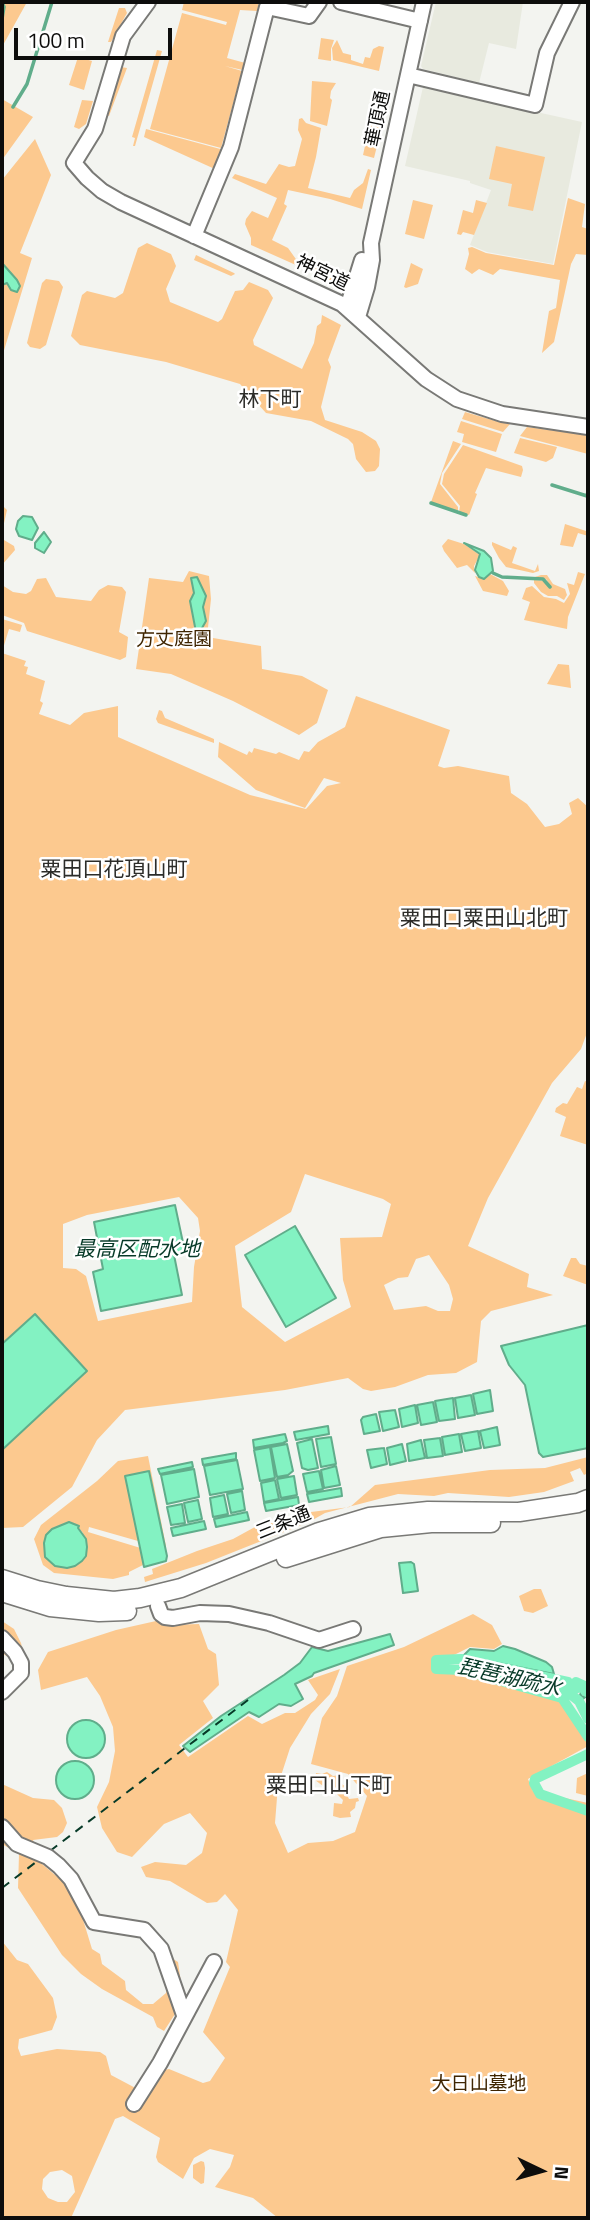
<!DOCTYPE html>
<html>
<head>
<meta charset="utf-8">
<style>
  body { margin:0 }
  #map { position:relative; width:590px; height:2220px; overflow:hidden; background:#f3f4f0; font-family:"Titillium Web",sans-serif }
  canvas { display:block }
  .frame { position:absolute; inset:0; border:4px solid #0d0d0c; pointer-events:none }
  .north { position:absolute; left:506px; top:2136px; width:70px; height:70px; -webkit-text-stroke:5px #fff; paint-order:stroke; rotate:95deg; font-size:19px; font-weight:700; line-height:28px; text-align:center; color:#0d0d0c }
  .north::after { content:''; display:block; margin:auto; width:24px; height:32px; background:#0d0d0c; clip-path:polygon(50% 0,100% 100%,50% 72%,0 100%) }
  .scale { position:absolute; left:14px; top:28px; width:158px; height:32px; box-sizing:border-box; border:4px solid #0d0d0c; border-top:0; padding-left:9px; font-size:21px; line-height:24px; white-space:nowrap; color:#0d0d0c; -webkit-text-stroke:5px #fff; paint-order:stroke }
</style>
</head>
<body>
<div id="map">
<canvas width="590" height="2220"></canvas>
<div class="frame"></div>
<div class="north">N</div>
<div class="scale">100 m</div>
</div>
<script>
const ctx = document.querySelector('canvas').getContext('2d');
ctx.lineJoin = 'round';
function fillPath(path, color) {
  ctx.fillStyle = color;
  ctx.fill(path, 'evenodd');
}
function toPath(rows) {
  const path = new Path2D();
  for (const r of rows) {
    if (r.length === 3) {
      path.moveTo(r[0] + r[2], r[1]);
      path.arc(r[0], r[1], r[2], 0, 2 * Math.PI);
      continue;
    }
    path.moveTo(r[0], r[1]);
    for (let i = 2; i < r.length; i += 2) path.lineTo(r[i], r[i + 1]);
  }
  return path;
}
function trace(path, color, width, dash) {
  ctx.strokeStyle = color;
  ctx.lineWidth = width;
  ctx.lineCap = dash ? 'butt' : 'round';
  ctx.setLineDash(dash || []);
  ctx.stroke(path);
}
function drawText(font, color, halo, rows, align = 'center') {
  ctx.font = font + ' "Titillium Web","Noto Sans JP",sans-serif';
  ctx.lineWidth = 5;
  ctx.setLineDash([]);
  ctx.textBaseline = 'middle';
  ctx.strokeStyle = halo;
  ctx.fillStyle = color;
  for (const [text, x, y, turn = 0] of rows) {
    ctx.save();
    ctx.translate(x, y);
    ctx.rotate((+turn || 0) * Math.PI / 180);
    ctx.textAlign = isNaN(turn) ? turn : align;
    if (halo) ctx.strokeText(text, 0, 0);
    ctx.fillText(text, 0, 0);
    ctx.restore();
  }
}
const built = toPath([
  [436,2,523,2,516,49,489,43,479,83,423,69,421,66],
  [423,87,582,122,553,264,487,252,470,245,491,190,470,183,470,181,405,166]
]);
const green = toPath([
  [2,2,27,2,2,47],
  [184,2,259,2,257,11,240,10,227,58,249,64,247,71,225,66,242,71,221,148,150,129,182,13,226,25,227,22,182,10],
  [119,8,125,8,127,13,111,42,108,42],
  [321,38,334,40,331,49,331,61,318,59],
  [337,40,343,53,351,55,351,60,363,64,365,57,370,58,373,49,379,46,384,47,379,71,333,60,332,48],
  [157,50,162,51,135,146,133,146,135,138,132,137],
  [78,57,92,61,84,90,69,85],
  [121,67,127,68,109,116,106,115],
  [312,81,336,83,331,91,330,98,332,100,327,126,310,121],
  [2,99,33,117,2,160],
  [82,100,93,101,86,124,79,129,74,127],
  [302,118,306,123,321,128,316,157,308,188,350,198,354,190,363,183,368,169,371,170,362,209,330,199,288,190,284,204,287,206,272,240,288,248,298,262,346,273,343,286,251,245,251,238,245,224,246,219,252,211,268,218,277,198,232,178,235,174,266,184,279,164,289,167,295,166,302,139,298,130,299,119],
  [371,119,383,122,374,158,363,155],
  [146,129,224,150,217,170,144,137],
  [35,139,51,175,20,253,32,258,2,357,2,180],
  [496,146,545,157,533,211,508,206,512,184,489,179],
  [568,198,585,204,582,227,588,229,588,255,576,254,571,264,554,342,542,353,549,311,556,308,560,280,500,269,493,275,479,269,472,274,465,269,469,254,468,248,472,247,486,253,554,265],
  [413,200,433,205,424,239,405,234],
  [476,200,487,203,474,235,463,232,461,235,457,234,463,210,473,213],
  [147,243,171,254,176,266,166,289,170,302,218,322,222,319,235,291,243,290,249,282,268,290,273,298,253,340,254,345,302,369,314,343,317,326,321,323,322,315,341,325,328,360,331,367,321,407,325,420,362,432,376,441,380,449,379,466,375,471,366,472,356,459,353,444,348,439,311,421,266,413,240,384,166,362,80,345,71,336,82,295,87,291,115,298,123,293,138,248],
  [196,255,234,273,235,274,231,276,194,260],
  [411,263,423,269,418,284,406,288,404,287],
  [46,279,59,281,63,287,46,345,40,349,30,347,27,343,42,283],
  [465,412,499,422,510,424,503,432,462,419],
  [461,421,502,434,496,452,462,442,464,434,457,432],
  [527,427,588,435,588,454,520,436],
  [520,438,557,447,553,458,546,462,514,453],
  [453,441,461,444,442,473,440,484,458,507,458,511,431,502],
  [463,445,522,466,523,470,521,477,486,468,475,493,477,494,469,515,459,512,460,506,442,484,444,474],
  [2,505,7,510,2,532,4,540,14,546,15,550,2,565],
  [565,524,586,531,588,524,588,536,578,533,573,547,560,545],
  [448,539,464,544,480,555,474,566,475,573,467,565,457,568,444,551,442,546],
  [492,542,511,550,513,546,517,548,512,563,535,571,538,564,539,571,533,573,506,567,499,558,492,545],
  [189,571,209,576,211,599,207,637,261,646,262,669,302,676,328,690,317,723,299,735,233,701,171,674,136,669,149,578,183,582],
  [578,572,585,574,568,617,567,629,524,620,530,602,522,599,526,588,532,586,544,597,556,599,564,603,570,594,567,583,574,585],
  [490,574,503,581,509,591,507,596,483,591,475,576,484,579],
  [541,575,547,575,553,584,565,589,567,595,564,600,557,596,548,596,541,592,534,583,534,580,545,581,549,588,551,587,546,579,535,577],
  [46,578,56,597,91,601,99,590,108,585,122,587,126,592,119,632,128,637,126,657,120,660,27,631,24,623,2,615,2,585,13,592,26,594,31,591,37,579],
  [2,619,22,625,20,632,9,629,2,652],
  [2,653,26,661,24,666,28,667,26,674,45,681,40,701,43,703,39,714,70,725,84,713,118,706,118,737,250,795,306,809,327,786,341,783,324,778,305,808,256,790,218,757,219,742,247,755,249,751,252,753,254,748,276,754,279,752,299,760,304,751,309,752,318,742,345,727,356,696,450,730,438,766,444,768,458,766,509,776,511,793,527,804,545,827,559,824,572,814,569,803,578,798,588,807,588,1030,581,1049,552,1083,488,1198,468,1246,529,1274,527,1287,553,1295,491,1311,481,1321,477,1362,456,1373,428,1375,395,1387,371,1391,363,1389,348,1378,285,1390,125,1410,97,1440,72,1487,23,1527,2,1528,2,1450,87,1371,35,1314,2,1344],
  [305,1174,383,1199,391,1204,382,1237,340,1238,343,1280,351,1307,285,1342,242,1307,235,1246,291,1212],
  [179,1197,198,1218,200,1231,194,1267,192,1302,98,1321,86,1276,76,1269,63,1268,63,1224,87,1215],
  [429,1255,449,1285,453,1299,450,1311,438,1311,426,1306,394,1310,384,1285,398,1278,408,1277,416,1259],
  [558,664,569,665,571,688,547,684],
  [159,710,162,711,165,718,214,739,214,743,158,723,156,719],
  [585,1081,588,1082,588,1145,560,1136,566,1117,555,1112,556,1108,563,1103,567,1104,577,1087,582,1089],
  [571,1258,576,1258,580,1264,588,1266,588,1285,563,1276],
  [148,1456,166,1546,152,1545,89,1527,88,1532,157,1553,147,1563,129,1572,129,1575,113,1579,54,1573,43,1565,34,1539,41,1525,97,1481,118,1461],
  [74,1523,83,1533,44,1549,46,1535,52,1529],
  [588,1457,588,1473,584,1475,580,1468,570,1472,574,1481,544,1492,509,1497,448,1493,434,1496,398,1494,325,1513,309,1522,206,1563,145,1582,144,1577,153,1574,152,1569,197,1551,233,1539,264,1522,311,1512,350,1507,375,1485,490,1470,545,1468],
  [534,1589,541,1589,548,1606,533,1613,524,1611,519,1596],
  [473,1614,492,1625,502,1644,494,1649,470,1647,452,1656,435,1658,435,1670,462,1670,538,1691,561,1699,588,1742,588,1746,528,1779,533,1791,588,1803,588,2218,278,2218,253,2198,215,2187,230,2167,234,2155,210,2149,194,2158,183,2179,158,2162,156,2157,160,2138,123,2116,115,2119,71,2218,2,2218,2,1941,17,1960,28,1964,53,1998,57,2017,52,2030,19,2039,18,2048,21,2056,57,2049,100,2052,106,2056,111,2075,143,2092,160,2071,169,2069,203,2083,210,2081,225,2058,203,2032,230,1967,226,1962,238,1910,225,1894,217,1902,207,1903,170,1881,146,1877,141,1867,155,1862,186,1865,202,1853,207,1833,190,1813,164,1824,132,1857,117,1852,102,1828,97,1807,109,1782,115,1751,113,1727,100,1696,87,1677,41,1690,38,1670,48,1652,116,1630,156,1621,170,1625,199,1624,208,1649,216,1654,219,1685,203,1701,213,1718,179,1745,188,1757,248,1716,262,1724,285,1713,295,1713,315,1700,318,1695,308,1680,340,1669,330,1694,311,1714,290,1748,278,1785,275,1823,288,1853,308,1843,333,1841,355,1832,367,1796,348,1774,311,1764,322,1718,337,1696,347,1666,404,1647],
  [62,2170,72,2176,75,2192,67,2202,58,2202,48,2198,42,2189,43,2179,50,2172],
  [2,1621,14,1629,21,1643,24,1655,8,1657,2,1653],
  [327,1772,333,1776,339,1775,338,1779,343,1785,349,1785,347,1795,349,1799,358,1798,359,1801,356,1802,355,1808,350,1812,351,1817,340,1818,333,1816,334,1803,342,1804,343,1800,337,1794,323,1790,323,1786,315,1780,316,1773,322,1774],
  [588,1773,588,1796,576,1793,577,1778],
  [2,1784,33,1798,54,1800,62,1808,67,1823,63,1832,57,1837,33,1840,42,1864,67,1885,81,1913,92,1949,100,1954,102,1964,125,1981,126,1990,143,2004,153,2004,166,1993,170,1957,178,1962,183,1996,177,2011,164,2031,157,2027,153,2017,102,1989,81,1974,62,1955,18,1888,19,1854,2,1844],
  [201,2161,204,2162,205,2168,204,2183,201,2184,193,2178,193,2165]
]);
const water = toPath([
  [2,263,17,280,20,286,17,292,11,290,7,283,2,285,2,263],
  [23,516,32,517,38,528,32,540,19,536,16,529,18,521,23,516],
  [44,532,51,542,44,553,35,548,35,543,44,532],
  [464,543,484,551,491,558,493,571,484,579,479,577,475,570,480,554,464,543],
  [197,577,206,596,203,607,206,621,202,628,196,632,190,601,194,593,191,578,197,577],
  [175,1205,185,1252,174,1255,182,1295,101,1311,93,1272,103,1269,94,1222,175,1205],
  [295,1226,336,1298,286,1327,245,1255,295,1226],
  [35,1314,87,1371,2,1450,2,1344,35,1314],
  [588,1325,588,1448,543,1457,539,1453,525,1385,509,1365,501,1346,588,1325],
  [490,1390,493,1411,477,1414,473,1394,490,1390],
  [471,1395,475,1415,458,1418,455,1398,471,1395],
  [453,1398,455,1419,439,1421,435,1401,453,1398],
  [433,1402,437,1422,421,1425,417,1405,433,1402],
  [415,1405,418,1423,402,1427,399,1409,415,1405],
  [395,1410,399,1427,383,1431,379,1412,395,1410],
  [376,1414,380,1431,364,1434,361,1420,363,1417,376,1414],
  [328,1426,329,1434,296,1440,294,1432,328,1426],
  [497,1427,500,1445,484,1448,480,1431,497,1427],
  [478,1431,481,1448,465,1451,461,1434,478,1431],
  [285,1434,287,1441,283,1443,254,1448,253,1440,285,1434],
  [459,1434,462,1452,445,1455,442,1437,459,1434],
  [331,1437,336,1464,321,1467,316,1439,331,1437],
  [440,1438,443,1456,427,1458,424,1440,440,1438],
  [312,1439,318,1468,308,1470,302,1468,297,1443,312,1439],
  [421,1440,425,1458,409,1461,407,1444,421,1440],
  [287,1444,293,1471,288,1475,277,1477,271,1447,287,1444],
  [402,1444,406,1461,390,1465,387,1448,402,1444],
  [270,1447,275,1478,260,1481,254,1450,270,1447],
  [384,1448,387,1464,371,1468,367,1450,384,1448],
  [236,1453,236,1459,203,1465,202,1459,236,1453],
  [237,1460,243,1489,210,1495,204,1466,237,1460],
  [192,1462,193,1467,160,1474,158,1469,192,1462],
  [336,1466,340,1485,324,1488,321,1470,336,1466],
  [194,1469,199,1497,167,1504,161,1475,194,1469],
  [149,1471,167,1556,166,1561,144,1567,125,1476,149,1471],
  [319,1471,323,1489,307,1492,303,1474,319,1471],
  [294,1476,297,1495,281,1498,277,1479,294,1476],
  [275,1480,279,1499,264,1502,261,1483,275,1480],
  [341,1488,342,1496,309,1502,307,1494,341,1488],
  [242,1491,245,1510,231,1513,227,1494,242,1491],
  [224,1495,228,1514,213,1517,210,1498,224,1495],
  [298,1497,299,1505,266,1511,264,1503,298,1497],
  [198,1500,202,1519,188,1522,184,1503,198,1500],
  [182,1504,185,1523,171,1525,167,1507,182,1504],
  [247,1512,249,1520,216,1527,214,1519,247,1512],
  [204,1521,206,1529,173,1536,171,1528,204,1521],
  [69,1522,79,1526,78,1528,86,1539,87,1547,86,1556,82,1561,75,1566,67,1568,55,1566,45,1557,44,1543,46,1535,52,1529,69,1522],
  [411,1562,414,1564,418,1591,403,1593,399,1563,411,1562],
  [390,1634,394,1645,314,1673,312,1676,295,1684,303,1699,291,1706,279,1704,259,1717,249,1712,190,1752,183,1746,221,1716,284,1675,300,1663,312,1647,328,1651,390,1634],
  [503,1646,515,1649,546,1662,552,1667,554,1674,463,1656,470,1649,494,1651,503,1646],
  [86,1739,19],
  [75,1780,19]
]);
const stream = toPath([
  [2,19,4,7,2,2],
  [13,107,27,84,52,2],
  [552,485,587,496,588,491],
  [431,503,466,515],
  [493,573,502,577,543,579,550,587],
  [580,1700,588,1694],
  [579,1701,584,1685]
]);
const canal = toPath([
  [564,1689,579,1701,588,1719],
  [588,1690,587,1692,585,1691,587,1687,576,1682,578,1688,574,1689,568,1682,461,1659,436,1660,436,1669,462,1670,562,1698,588,1737],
  [588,1754,535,1779,534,1783,540,1794,588,1811]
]);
const ferry = toPath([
  [50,1851,252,1697],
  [2,1888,40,1859]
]);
const minor = toPath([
  [148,2,123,36,95,129,74,163,87,178,102,191,121,202,342,304,426,379,457,399,502,414,588,427],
  [341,2,420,21],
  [408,75,535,105,547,53,572,2],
  [194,236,231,147,267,7,309,16,319,2],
  [347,308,362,260],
  [358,317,367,287,372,260,371,243,424,2],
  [158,1606,161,1614,165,1617,173,1618,200,1613,229,1614,269,1623,319,1640,353,1629],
  [2,1638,15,1652,21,1663,21,1673,2,1692],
  [2,1827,17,1844,48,1857,59,1866,71,1879,94,1922,144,1930,161,1949,184,2015],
  [134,2104,160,2063,214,1962]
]);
const major = toPath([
  [286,1558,381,1528,431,1523,491,1523],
  [2,1579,37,1590,66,1596,114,1601,140,1598,181,1588,319,1532,369,1517,428,1511,519,1512,578,1503,588,1499],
  [2,1592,50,1607,99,1612,127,1611]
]);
const streetNames = [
  ["華頂通",379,119,-78],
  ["神宮道",322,274,26],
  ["三条通",284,1524,-22]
];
const parkNames = [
  ["方丈庭園",174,640],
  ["大日山墓地",479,2085]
];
const neighbourhoodNames = [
  ["林下町",270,401],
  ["粟田口花頂山町",114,871],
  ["粟田口粟田山北町",484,920],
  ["粟田口山下町",329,1787]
];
const waterNames = [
  ["最高区配水地",137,1251],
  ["琵琶湖疏水",509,1679,13]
];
fillPath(built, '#e8eadf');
fillPath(green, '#fcc98f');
fillPath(water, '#83f2c2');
trace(water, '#60ad8b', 2);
trace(stream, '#60ad8b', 3.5);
trace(canal, '#83f2c2', 10);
trace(ferry, '#073a28', 2, [9, 7]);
trace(minor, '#797976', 18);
trace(major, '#797976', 21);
trace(minor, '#fff', 14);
trace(major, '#fff', 18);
drawText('19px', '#0d0d0c', '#fff', streetNames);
drawText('19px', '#3f2501', '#fff', parkNames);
drawText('21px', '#2c2c29', '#fff', neighbourhoodNames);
drawText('italic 21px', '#073a28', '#fff', waterNames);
</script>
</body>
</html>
